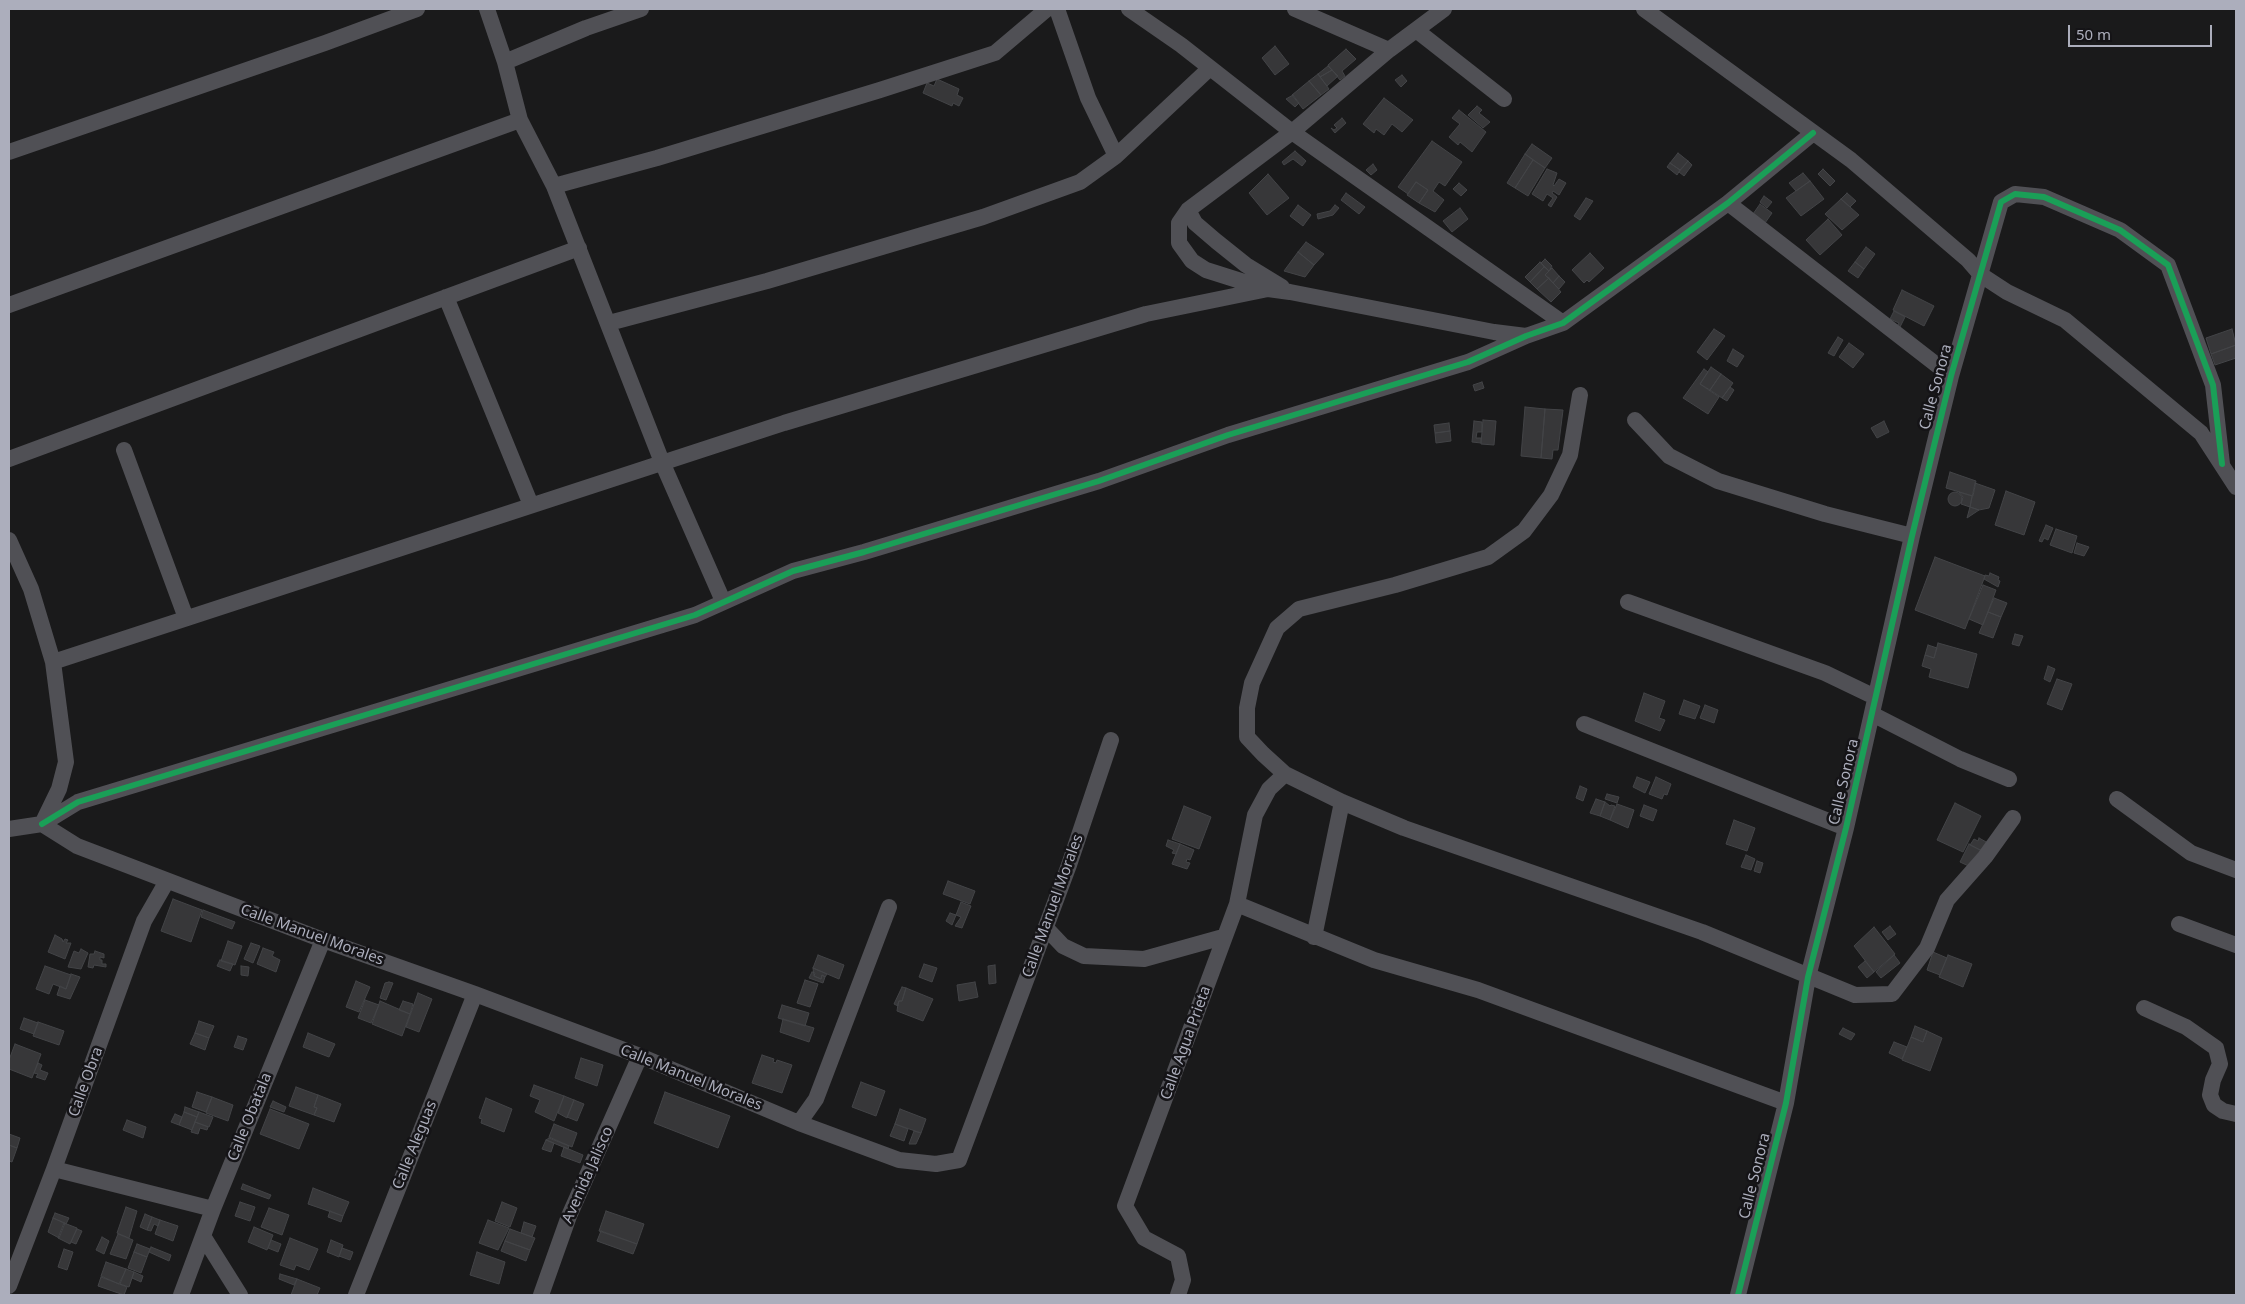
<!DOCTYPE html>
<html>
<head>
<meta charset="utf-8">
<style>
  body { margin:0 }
  #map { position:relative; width:2245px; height:1304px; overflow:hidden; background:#1a1a1b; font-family:"Noto Sans",sans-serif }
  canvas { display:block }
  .frame { position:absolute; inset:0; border:10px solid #acaebc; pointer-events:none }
  .scale { position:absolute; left:2068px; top:25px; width:144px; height:22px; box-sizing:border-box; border:2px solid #acaebc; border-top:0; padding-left:6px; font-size:15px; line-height:18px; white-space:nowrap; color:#acaebc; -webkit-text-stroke:4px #151417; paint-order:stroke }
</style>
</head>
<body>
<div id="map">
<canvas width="2245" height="1304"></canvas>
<div class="frame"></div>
<div class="scale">50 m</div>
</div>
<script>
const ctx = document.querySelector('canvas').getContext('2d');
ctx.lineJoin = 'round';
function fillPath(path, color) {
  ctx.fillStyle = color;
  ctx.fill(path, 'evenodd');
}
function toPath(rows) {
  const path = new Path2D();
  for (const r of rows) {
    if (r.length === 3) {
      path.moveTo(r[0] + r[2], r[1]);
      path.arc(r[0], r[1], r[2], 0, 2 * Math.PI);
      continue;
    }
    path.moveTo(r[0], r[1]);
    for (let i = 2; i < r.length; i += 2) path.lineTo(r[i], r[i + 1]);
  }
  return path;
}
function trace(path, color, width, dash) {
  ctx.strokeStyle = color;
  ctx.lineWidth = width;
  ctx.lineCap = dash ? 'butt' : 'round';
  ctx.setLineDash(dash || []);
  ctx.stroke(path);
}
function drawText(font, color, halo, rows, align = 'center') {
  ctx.font = font + ' "Noto Sans",sans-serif';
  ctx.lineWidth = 5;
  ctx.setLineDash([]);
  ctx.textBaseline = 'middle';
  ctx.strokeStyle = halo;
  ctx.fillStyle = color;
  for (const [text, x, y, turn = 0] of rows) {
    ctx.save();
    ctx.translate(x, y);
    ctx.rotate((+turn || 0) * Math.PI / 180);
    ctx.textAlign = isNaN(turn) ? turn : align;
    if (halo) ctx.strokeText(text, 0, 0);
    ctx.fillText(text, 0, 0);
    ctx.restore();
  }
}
const building = toPath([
  [1275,46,1289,64,1275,75,1262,58,1275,46],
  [1346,49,1356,59,1342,71,1345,76,1340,80,1328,65,1346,49],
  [1328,66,1332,70,1320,77,1318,74,1328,66],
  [1332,70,1338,76,1327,86,1320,77,1332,70],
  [1318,74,1329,89,1321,95,1309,81,1318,74],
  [1402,75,1407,81,1401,87,1395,80,1402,75],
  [937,79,959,89,957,95,963,98,959,106,953,103,952,106,923,93,927,83,934,86,937,79],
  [1309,81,1321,95,1303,109,1292,95,1309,81],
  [1293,95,1299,103,1295,107,1286,99,1293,95],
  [1384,98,1413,120,1402,132,1392,124,1384,135,1376,129,1374,133,1363,124,1384,98],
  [1477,106,1482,110,1479,113,1490,122,1483,128,1468,115,1477,106],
  [1459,110,1486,132,1472,152,1460,142,1458,145,1449,137,1460,124,1452,118,1459,110],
  [1342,118,1346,123,1335,133,1331,128,1334,130,1337,128,1334,125,1342,118],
  [1432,141,1462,162,1445,186,1439,182,1433,191,1444,200,1435,212,1419,203,1428,190,1416,182,1408,194,1398,187,1432,141],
  [1532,144,1552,158,1545,168,1525,154,1532,144],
  [1295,151,1306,161,1302,166,1293,159,1284,165,1282,162,1295,151],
  [1678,153,1688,161,1680,170,1670,163,1678,153],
  [1525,154,1533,160,1515,188,1507,183,1525,154],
  [1533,160,1545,168,1528,196,1515,188,1533,160],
  [1688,161,1692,165,1684,176,1679,172,1688,161],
  [1670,163,1680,170,1677,175,1667,167,1670,163],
  [1373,164,1377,170,1371,175,1366,170,1373,164],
  [1547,169,1557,173,1553,185,1554,186,1559,179,1566,183,1559,195,1553,191,1552,193,1557,197,1551,207,1548,205,1553,198,1547,194,1543,201,1532,194,1547,169],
  [1823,169,1835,181,1830,186,1818,174,1823,169],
  [1803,173,1810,181,1796,191,1789,183,1803,173],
  [1268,174,1289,198,1267,215,1249,193,1268,174],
  [1810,181,1824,199,1801,216,1786,198,1810,181],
  [1416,182,1428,190,1419,203,1407,195,1416,182],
  [1459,183,1467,190,1461,196,1453,189,1459,183],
  [1346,193,1365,207,1359,214,1341,200,1346,193],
  [1847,193,1856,201,1850,207,1841,199,1847,193],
  [1764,196,1772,202,1767,208,1760,202,1764,196],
  [1586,198,1593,201,1580,220,1574,216,1586,198],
  [1841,199,1859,215,1842,230,1825,214,1841,199],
  [1760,204,1772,213,1765,223,1753,214,1760,204],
  [1298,205,1311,215,1303,226,1290,216,1298,205],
  [1335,205,1339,208,1333,215,1318,219,1317,214,1330,211,1335,205],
  [1460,208,1468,219,1452,232,1443,221,1460,208],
  [1828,219,1842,235,1820,255,1806,240,1828,219],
  [1306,242,1324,254,1314,265,1298,252,1306,242],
  [1866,247,1875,254,1864,269,1855,262,1866,247],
  [1298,252,1314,265,1305,277,1284,271,1298,252],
  [1590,253,1604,268,1589,282,1587,280,1584,283,1572,270,1590,253],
  [1545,259,1552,266,1549,271,1541,263,1545,259],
  [1540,262,1544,267,1530,282,1525,277,1540,262],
  [1855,262,1864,269,1858,278,1848,271,1855,262],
  [1544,267,1549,271,1545,275,1549,278,1537,289,1530,282,1544,267],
  [1552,268,1559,276,1553,283,1545,275,1552,268],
  [1559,276,1565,282,1559,289,1553,283,1559,276],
  [1549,278,1561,292,1551,302,1537,289,1549,278],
  [1902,290,1934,306,1924,326,1893,310,1902,290],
  [1894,311,1905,317,1900,327,1897,326,1899,323,1890,319,1894,311],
  [1714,329,1725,336,1707,360,1697,352,1714,329],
  [2232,329,2236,345,2211,354,2206,338,2232,329],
  [1838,337,1843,340,1834,356,1828,353,1838,337],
  [1849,343,1864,354,1853,368,1839,357,1849,343],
  [2236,345,2236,358,2215,365,2211,354,2236,345],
  [1733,349,1744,356,1737,367,1727,361,1733,349],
  [1711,367,1721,374,1710,390,1700,384,1711,367],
  [1704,369,1708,372,1700,384,1719,397,1708,414,1683,398,1704,369],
  [1721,374,1733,383,1722,398,1710,390,1721,374],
  [1482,382,1484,388,1475,391,1473,385,1482,382],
  [1730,387,1734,390,1727,401,1722,398,1730,387],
  [1525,407,1545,409,1541,458,1521,456,1525,407],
  [1545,409,1563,410,1558,450,1553,450,1552,459,1541,458,1545,409],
  [1483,420,1496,421,1494,445,1481,444,1483,420],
  [1474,421,1482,422,1482,432,1477,432,1476,438,1481,438,1481,443,1472,442,1474,421],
  [1884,421,1889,432,1877,438,1871,428,1884,421],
  [1449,423,1450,431,1435,433,1434,425,1449,423],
  [1450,431,1451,441,1436,443,1435,433,1450,431],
  [1950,472,1976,481,1973,496,1946,488,1950,472],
  [1975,483,1995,490,1989,508,1979,510,1970,507,1975,483],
  [2006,491,2035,502,2024,535,1995,525,2006,491],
  [1955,499,7],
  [1959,492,1972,496,1970,507,1961,504,1963,497,1959,492],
  [1970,507,1979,510,1967,518,1970,507],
  [2046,525,2053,528,2048,540,2044,538,2042,542,2039,541,2046,525],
  [2056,529,2077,536,2072,553,2050,545,2056,529],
  [2077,543,2089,547,2084,556,2074,553,2077,543],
  [1935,557,1985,576,1965,629,1915,610,1935,557],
  [1990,573,1999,577,1998,580,2000,581,1998,587,1984,579,1985,575,1989,576,1990,573],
  [1983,585,1996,590,1983,625,1969,619,1983,585],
  [1994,598,2007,603,2001,617,1988,612,1994,598],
  [1988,612,2001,617,1993,638,1979,633,1988,612],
  [2015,634,2023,636,2019,646,2012,644,2015,634],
  [1938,643,1977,654,1968,688,1929,677,1931,669,1922,666,1925,655,1934,658,1938,643],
  [1928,645,1937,648,1934,658,1925,655,1928,645],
  [2048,666,2055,669,2050,682,2044,679,2048,666],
  [2057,679,2072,684,2062,710,2047,704,2057,679],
  [1644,693,1665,701,1659,718,1665,720,1660,731,1635,721,1644,693],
  [1684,700,1700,706,1695,719,1679,714,1684,700],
  [1705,705,1718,710,1714,723,1700,718,1705,705],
  [1637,777,1650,782,1645,793,1633,787,1637,777],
  [1656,777,1671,784,1667,795,1664,794,1662,799,1649,794,1656,777],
  [1580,786,1587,789,1583,801,1576,798,1580,786],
  [1607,794,1619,797,1617,803,1605,799,1607,794],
  [1596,799,1605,802,1600,816,1590,813,1596,799],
  [1605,802,1610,806,1611,805,1615,806,1610,820,1600,816,1605,802],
  [1955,803,1981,816,1963,852,1937,840,1955,803],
  [1617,804,1634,810,1628,828,1610,820,1617,804],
  [1644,805,1657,810,1653,821,1640,816,1644,805],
  [1184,806,1211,817,1199,849,1172,839,1184,806],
  [1734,820,1755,828,1747,851,1726,844,1734,820],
  [1979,838,1988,843,1984,852,1970,845,1974,839,1978,841,1979,838],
  [1168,840,1180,844,1176,854,1172,853,1174,850,1166,846,1168,840],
  [1180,844,1194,850,1190,860,1187,859,1186,862,1190,863,1187,869,1172,864,1180,844],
  [1969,844,1984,852,1975,869,1960,862,1969,844],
  [1746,855,1755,859,1751,870,1741,867,1746,855],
  [1757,861,1763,863,1760,873,1754,871,1757,861],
  [948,881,975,891,970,904,943,894,948,881],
  [173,899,202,910,191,942,161,931,173,899],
  [961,902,971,906,962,928,955,926,961,917,956,915,961,902],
  [203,910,235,922,232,929,201,917,203,910],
  [950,913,956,915,952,925,946,921,950,913],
  [1890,926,1896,934,1888,940,1882,932,1890,926],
  [1874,927,1895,954,1874,972,1854,946,1874,927],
  [55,935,62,939,63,942,65,939,68,940,66,943,71,943,65,959,48,952,55,935],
  [228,941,242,946,235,965,221,961,228,941],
  [251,943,260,946,253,963,244,959,251,943],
  [263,948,274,952,272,956,280,960,276,972,257,964,263,948],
  [81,949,88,953,81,969,68,967,74,951,79,953,81,949],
  [95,951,104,954,104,958,100,957,100,960,102,960,102,964,106,964,106,967,94,965,93,968,88,967,90,954,94,954,95,951],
  [1933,952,1947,958,1940,975,1927,970,1933,952],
  [818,955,844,965,839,979,813,968,818,955],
  [1894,955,1900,963,1881,978,1876,972,1894,955],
  [1948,955,1972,964,1963,987,1939,977,1948,955],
  [220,960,233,964,230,971,217,966,220,960],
  [1865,961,1874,972,1867,978,1858,967,1865,961],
  [924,964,937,968,932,982,919,977,924,964],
  [995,965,996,983,989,984,988,966,995,965],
  [45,966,71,975,66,989,53,984,49,994,36,989,45,966],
  [241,966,249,967,248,976,241,975,241,966],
  [813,968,827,974,825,977,822,975,821,979,814,976,813,968],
  [812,972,815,973,814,976,821,979,822,975,825,977,823,983,809,978,812,972],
  [71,974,80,977,70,999,57,995,60,986,66,989,71,974],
  [805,980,818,984,810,1007,797,1003,805,980],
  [356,981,370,987,359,1012,346,1007,356,981],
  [389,982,393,983,386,1000,380,998,385,983,389,982],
  [975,982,978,997,959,1001,957,985,975,982],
  [902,987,906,988,902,1001,899,1001,898,1004,898,1006,894,1004,902,987],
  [906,988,933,999,923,1021,897,1011,898,1004,899,1001,902,1001,906,988],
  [418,993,432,999,419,1032,406,1027,418,993],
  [365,1000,379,1005,371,1023,358,1018,365,1000],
  [380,1001,410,1014,402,1036,372,1024,380,1001],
  [403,1001,413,1004,410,1014,399,1010,403,1001],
  [782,1005,809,1013,805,1026,778,1018,782,1005],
  [24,1018,38,1023,34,1034,20,1029,24,1018],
  [783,1019,814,1028,809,1042,780,1032,783,1019],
  [199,1021,214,1026,209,1038,195,1033,199,1021],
  [38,1022,64,1031,59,1045,33,1036,38,1022],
  [1915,1026,1927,1031,1923,1042,1911,1037,1915,1026],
  [1843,1028,1855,1034,1851,1040,1839,1034,1843,1028],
  [1927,1031,1942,1038,1930,1071,1902,1060,1911,1037,1923,1042,1927,1031],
  [195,1033,209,1038,205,1050,190,1044,195,1033],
  [308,1033,335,1044,329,1057,303,1047,308,1033],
  [238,1036,247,1039,243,1050,234,1047,238,1036],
  [1894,1042,1907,1047,1902,1059,1889,1053,1894,1042],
  [15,1044,41,1054,32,1078,9,1069,9,1060,15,1044],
  [762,1055,774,1059,773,1062,776,1063,777,1060,792,1065,782,1093,752,1083,762,1055],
  [581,1058,603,1065,597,1086,575,1078,581,1058],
  [38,1063,42,1065,40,1070,48,1073,45,1080,36,1077,38,1074,34,1073,38,1063],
  [861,1082,885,1091,876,1116,852,1107,861,1082],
  [534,1085,564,1096,554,1121,535,1112,540,1100,530,1096,534,1085],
  [296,1087,318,1095,314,1107,317,1108,314,1115,289,1106,296,1087],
  [197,1092,212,1097,206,1112,192,1107,197,1092],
  [665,1092,730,1116,718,1148,654,1123,665,1092],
  [318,1095,341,1104,334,1122,314,1115,317,1108,314,1107,318,1095],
  [564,1096,574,1100,567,1118,558,1113,564,1096],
  [212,1097,233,1105,228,1121,206,1113,212,1097],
  [486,1098,512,1109,504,1132,481,1123,482,1119,479,1118,486,1098],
  [574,1100,584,1104,577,1121,567,1117,574,1100],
  [273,1101,286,1107,284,1112,270,1107,273,1101],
  [185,1107,199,1112,197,1117,184,1112,185,1107],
  [270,1109,309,1124,299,1149,260,1134,270,1109],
  [900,1109,926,1119,921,1133,895,1124,900,1109],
  [184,1112,197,1117,192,1130,179,1125,184,1112],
  [199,1112,213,1117,209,1127,195,1122,199,1112],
  [175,1114,182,1117,179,1125,171,1122,175,1114],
  [127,1120,146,1127,143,1138,123,1130,127,1120],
  [195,1122,208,1127,207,1130,200,1128,198,1134,191,1132,195,1122],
  [554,1124,577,1133,572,1147,549,1137,554,1124],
  [895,1124,908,1129,904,1141,890,1136,895,1124],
  [914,1131,921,1133,916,1144,909,1144,914,1131],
  [9,1134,20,1138,17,1148,9,1145,9,1134],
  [549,1138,569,1146,568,1149,546,1140,549,1138],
  [546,1140,554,1143,551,1152,542,1149,546,1140],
  [9,1145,17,1148,12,1162,9,1161,9,1145],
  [564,1147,583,1155,580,1163,561,1156,564,1147],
  [243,1184,271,1195,269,1199,241,1189,243,1184],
  [313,1188,349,1202,343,1216,308,1204,313,1188],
  [240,1202,255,1207,250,1221,235,1216,240,1202],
  [502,1202,517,1208,510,1227,495,1221,502,1202],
  [126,1207,137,1211,129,1238,117,1233,126,1207],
  [269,1208,289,1215,282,1235,261,1227,269,1208],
  [330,1211,343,1216,341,1222,328,1217,330,1211],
  [606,1211,644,1224,637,1244,599,1231,606,1211],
  [55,1213,69,1218,66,1224,53,1218,55,1213],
  [145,1214,152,1217,147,1230,140,1227,145,1214],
  [152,1217,160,1220,158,1226,154,1224,151,1231,147,1230,152,1217],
  [53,1218,65,1223,59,1238,48,1232,53,1218],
  [160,1220,178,1226,173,1241,155,1234,160,1220],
  [488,1220,509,1228,498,1250,479,1243,488,1220],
  [524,1222,536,1226,532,1237,521,1233,524,1222],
  [64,1223,77,1228,70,1244,58,1238,64,1223],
  [254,1227,273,1235,267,1250,248,1242,254,1227],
  [77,1229,82,1231,76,1244,71,1242,77,1229],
  [510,1229,535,1238,530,1250,505,1241,510,1229],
  [601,1231,637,1244,633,1254,597,1241,601,1231],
  [118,1234,133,1240,126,1259,110,1254,118,1234],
  [102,1237,109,1241,104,1254,96,1250,102,1237],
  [290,1238,318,1249,309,1270,296,1265,294,1270,280,1265,290,1238],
  [271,1240,281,1244,278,1252,268,1248,271,1240],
  [331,1240,343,1245,339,1257,327,1252,331,1240],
  [505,1241,530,1250,526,1261,501,1251,505,1241],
  [137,1244,150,1249,147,1257,134,1252,137,1244],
  [151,1247,171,1255,169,1261,149,1252,151,1247],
  [342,1248,353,1252,350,1260,339,1256,342,1248],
  [64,1249,73,1252,67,1270,58,1267,64,1249],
  [134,1252,147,1257,141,1273,128,1268,134,1252],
  [477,1252,505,1262,499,1284,470,1275,477,1252],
  [106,1262,126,1269,119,1284,101,1276,106,1262],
  [126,1269,134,1272,129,1287,120,1284,126,1269],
  [134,1272,143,1276,141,1282,132,1278,134,1272],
  [280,1274,297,1279,294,1285,279,1279,280,1274],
  [101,1277,127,1287,124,1295,98,1286,101,1277],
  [297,1279,320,1288,317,1295,291,1295,297,1279]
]);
const minor = toPath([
  [487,9,505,62,520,120,554,186,662,462,723,601],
  [1057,9,1088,98,1116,156],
  [1129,9,1181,45,1292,132,1563,323],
  [1295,9,1389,50],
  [1644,9,1851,160,1968,260,1981,275,2007,292,2065,320,2201,433,2236,487],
  [1416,30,1504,99],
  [505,62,586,28,641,9],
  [9,152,325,43,417,9],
  [554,186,657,158,880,90,995,53,1047,9],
  [1728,203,1951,376],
  [1188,210,1195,223,1216,241,1246,265,1282,287],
  [1266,289,1206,270,1192,261,1179,243,1179,223,1188,210,1292,132,1389,50,1444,9],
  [446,297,531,505],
  [9,305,520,120],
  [609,323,767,281,983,217,1080,182,1116,156,1210,68],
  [1580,395,1570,455,1551,495,1524,531,1488,557,1395,585,1299,609,1277,628,1252,683,1247,708,1247,737,1263,754,1285,774,1342,802,1404,828,1702,932,1855,995,1892,994,1927,948,1947,900,1985,857,2013,818],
  [1635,420,1669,456,1718,481,1825,514,1912,536],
  [124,450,186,618],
  [9,459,579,248],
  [9,540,31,589,53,662,66,762,59,789,42,824],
  [1628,602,1825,673,1875,697],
  [53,662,784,423,1146,314,1268,289,1290,292,1494,332,1526,336],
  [1872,714,1960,759,2009,779],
  [1584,724,1846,828],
  [2117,799,2191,853,2236,870],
  [42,824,78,802,695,615,793,571,864,552,1099,481,1228,435,1468,362,1526,336,1563,323,1728,203,1813,133],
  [9,829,42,824,77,846,323,940,475,994,640,1056,799,1123,899,1160,936,1164,959,1160,1069,865,1111,740],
  [1237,904,1374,960,1478,990,1786,1103],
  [2179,924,2236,945],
  [1046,928,1063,946,1084,956,1144,959,1223,937],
  [1314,937,1342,802],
  [2144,1008,2186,1027,2216,1048,2220,1064,2213,1080,2210,1095,2214,1105,2223,1111,2236,1114],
  [799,1123,816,1099,889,907],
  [54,1169,213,1209],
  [203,1236,240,1295],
  [9,1286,54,1169,144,921,167,881],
  [181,1295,213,1209,323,940],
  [356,1295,475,994],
  [541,1295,569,1216,640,1056],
  [1178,1295,1183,1280,1178,1256,1144,1238,1125,1206,1237,904,1255,815,1269,789,1285,774],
  [1738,1295,1786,1103,1808,977,1846,828,1912,536,1951,376,2001,202,2015,194,2044,197,2120,230,2168,265,2213,385,2222,464]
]);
const cycleway = toPath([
  [42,824,78,802,695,615,793,571,864,552,1099,481,1228,435,1468,362,1526,336,1563,323,1728,203,1813,133],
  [1738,1295,1786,1103,1808,977,1846,828,1912,536,1951,376,2001,202,2015,194,2044,197,2120,230,2168,265,2213,385,2222,464]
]);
const streetNames = [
  ["Calle Sonora",1936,387,-75],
  ["Calle Sonora",1844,782,-77],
  ["Calle Manuel Morales",1053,906,-70],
  ["Calle Manuel Morales",312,935,20],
  ["Calle Agua Prieta",1186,1043,-70],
  ["Calle Manuel Morales",691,1078,22],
  ["Calle Obra",86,1082,-70],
  ["Calle Obatala",250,1117,-68],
  ["Calle Aleguas",415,1145,-68],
  ["Avenida Jalisco",588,1175,-66],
  ["Calle Sonora",1755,1176,-76]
];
fillPath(building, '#373739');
trace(building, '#434447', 1);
trace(minor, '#505055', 16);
trace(cycleway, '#1a9f57', 6);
drawText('15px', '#acaebc', '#151417', streetNames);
</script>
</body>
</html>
